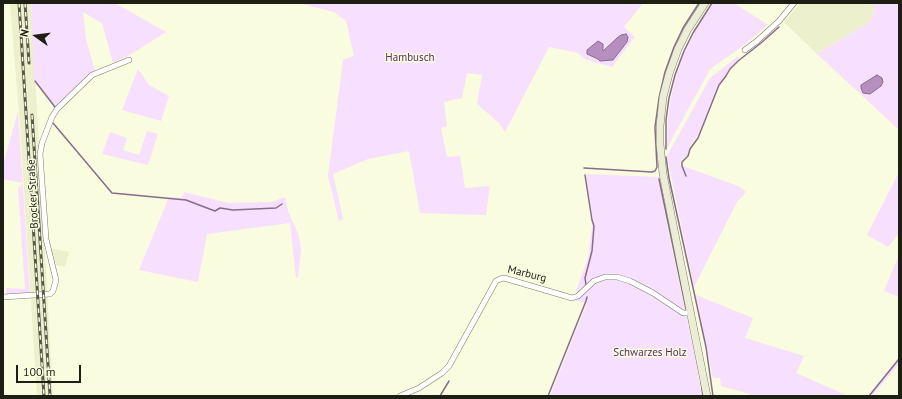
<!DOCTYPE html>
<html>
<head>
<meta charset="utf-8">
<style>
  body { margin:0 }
  #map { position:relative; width:902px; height:399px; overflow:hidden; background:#f9fcdf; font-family:"PT Sans",sans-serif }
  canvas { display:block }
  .frame { position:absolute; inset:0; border:4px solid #1d1e14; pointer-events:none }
  .north { position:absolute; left:16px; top:16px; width:40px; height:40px; -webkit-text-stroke:3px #f9fcdf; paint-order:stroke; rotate:284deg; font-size:11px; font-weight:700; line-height:16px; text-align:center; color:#1d1e14 }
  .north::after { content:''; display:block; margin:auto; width:14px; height:18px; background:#1d1e14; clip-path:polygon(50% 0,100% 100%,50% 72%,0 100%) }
  .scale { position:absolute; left:16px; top:365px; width:65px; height:18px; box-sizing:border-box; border:2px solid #1d1e14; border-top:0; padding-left:5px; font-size:12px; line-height:14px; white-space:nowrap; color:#1d1e14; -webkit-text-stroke:3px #f9fcdf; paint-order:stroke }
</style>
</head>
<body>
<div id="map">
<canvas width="902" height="399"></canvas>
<div class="frame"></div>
<div class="north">N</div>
<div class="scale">100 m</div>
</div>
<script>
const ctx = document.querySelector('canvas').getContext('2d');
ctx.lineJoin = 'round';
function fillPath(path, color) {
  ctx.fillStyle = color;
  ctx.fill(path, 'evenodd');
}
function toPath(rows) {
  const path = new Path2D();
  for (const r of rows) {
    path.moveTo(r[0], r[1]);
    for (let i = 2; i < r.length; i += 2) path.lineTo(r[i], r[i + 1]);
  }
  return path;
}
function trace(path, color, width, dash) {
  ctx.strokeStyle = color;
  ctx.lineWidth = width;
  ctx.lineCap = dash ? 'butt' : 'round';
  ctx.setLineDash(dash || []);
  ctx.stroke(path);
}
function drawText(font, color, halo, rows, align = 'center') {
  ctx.font = font + ' "PT Sans",sans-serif';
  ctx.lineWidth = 3;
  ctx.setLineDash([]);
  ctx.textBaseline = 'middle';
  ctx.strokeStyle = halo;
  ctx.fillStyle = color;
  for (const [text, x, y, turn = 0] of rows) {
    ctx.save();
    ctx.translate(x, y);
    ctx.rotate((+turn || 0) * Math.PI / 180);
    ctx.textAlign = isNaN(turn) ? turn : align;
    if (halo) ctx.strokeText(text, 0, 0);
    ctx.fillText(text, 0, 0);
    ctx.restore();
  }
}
const built = toPath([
  [10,3,31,3,53,396,37,396,20,126],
  [800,3,870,3,875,7,870,22,817,54,784,22],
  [49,248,69,252,65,267,56,265]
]);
const green = toPath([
  [31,3,115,3,166,32,128,56,113,63,102,23,83,12,86,40,95,70,56,107,34,79],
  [297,3,643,3,624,27,635,37,612,67,584,59,578,53,549,47,505,132,499,123,477,104,482,75,467,73,462,98,444,102,447,126,441,128,447,157,460,156,465,188,490,186,486,215,420,213,409,151,368,159,333,174,343,219,339,221,328,176,343,60,354,56,346,21,334,12],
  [611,43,614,60,600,61,598,59,602,51],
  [713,3,734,3,768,25,743,46,710,69,667,148,668,119,671,98,676,75,684,52,694,33],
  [870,3,899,3,899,130,817,54,870,22,875,7],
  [738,56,739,58,729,69,726,76,718,85,699,133,689,148,687,155,681,161,680,165,738,186,746,192,737,202,694,287,667,156,710,78],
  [138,69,149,85,169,96,161,121,122,110],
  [18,112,30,293,6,295,6,288,25,289,18,188,23,183,3,179,3,165],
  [147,131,158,134,148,165,102,154,110,132,127,138,123,150,139,155],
  [899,172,899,233,888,247,867,235],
  [586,174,659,177,666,220,695,357,702,396,550,396,587,303,573,300,588,258,593,220],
  [184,192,228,203,272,202,285,197,288,211,299,236,301,250,298,277,296,278,290,223,207,234,198,282,139,270,169,197,182,198],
  [899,255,899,297,884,291],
  [696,295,753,318,745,338,804,356,796,373,848,396,750,396,750,394,721,386,720,378,713,378],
  [899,357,899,364,872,396,868,396]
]);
const water = toPath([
  [626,34,628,37,627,42,613,60,600,61,598,59,587,54,587,50,598,41,603,44,603,51,617,38,621,35,626,34],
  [877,75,882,78,883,82,881,86,870,94,863,93,861,88,861,85,877,75]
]);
const stream = toPath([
  [35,81,55,107],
  [53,123,112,193,186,200,215,211,220,208,233,210,276,208,282,204],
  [666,149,666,120,669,98,675,75,684,51,693,33,712,3],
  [666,157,669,178,706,347,713,396],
  [584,168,652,172,655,171,657,167,655,127,659,98,665,72,674,47,683,28,699,3],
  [585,175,592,220,594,226,592,251,585,278,586,285],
  [686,176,682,166,682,162,688,156,690,149,698,138,719,85,726,76,730,69,738,61,761,43,779,27],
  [659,179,686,309],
  [701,382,703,396],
  [440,396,449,381],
  [548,396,586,301,587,297],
  [869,396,899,359]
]);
const street = toPath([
  [745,50,757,41,779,21,794,3],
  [3,297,50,294,53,291,56,280,46,239,40,154,42,143,52,117,57,109,92,75,129,60],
  [400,396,419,388,442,373,449,366,496,281,500,279,504,278,572,298,578,296,594,281,605,277,617,277,630,281,653,293,683,313,691,313]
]);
const secondary = toPath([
  [705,3,688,29,678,49,669,74,663,97,660,126,660,144,663,174,707,396]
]);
const rail = toPath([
  [19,3,44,396],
  [25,3,29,63],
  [32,115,50,396]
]);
const parkNames = [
  ["Hambusch",410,58],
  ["Schwarzes Holz",650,353]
];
const streetNames = [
  ["Brocker Straße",33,194,-93],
  ["Marburg",527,274,14]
];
fillPath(built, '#edf0cc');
fillPath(green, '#f7dfff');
fillPath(water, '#b58fc0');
trace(water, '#876d8c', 1);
trace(stream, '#876d8c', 1.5);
trace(street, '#7a7c63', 6);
trace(secondary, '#7a7c63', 8);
trace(street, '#fff', 5);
trace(secondary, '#ecedd7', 7);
trace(rail, '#575849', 3);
trace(rail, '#f9fcdf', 1.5, [4.5]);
drawText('11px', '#5c2c69', '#f9fcdf', parkNames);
drawText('11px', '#1d1e14', '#f9fcdf', streetNames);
</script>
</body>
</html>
